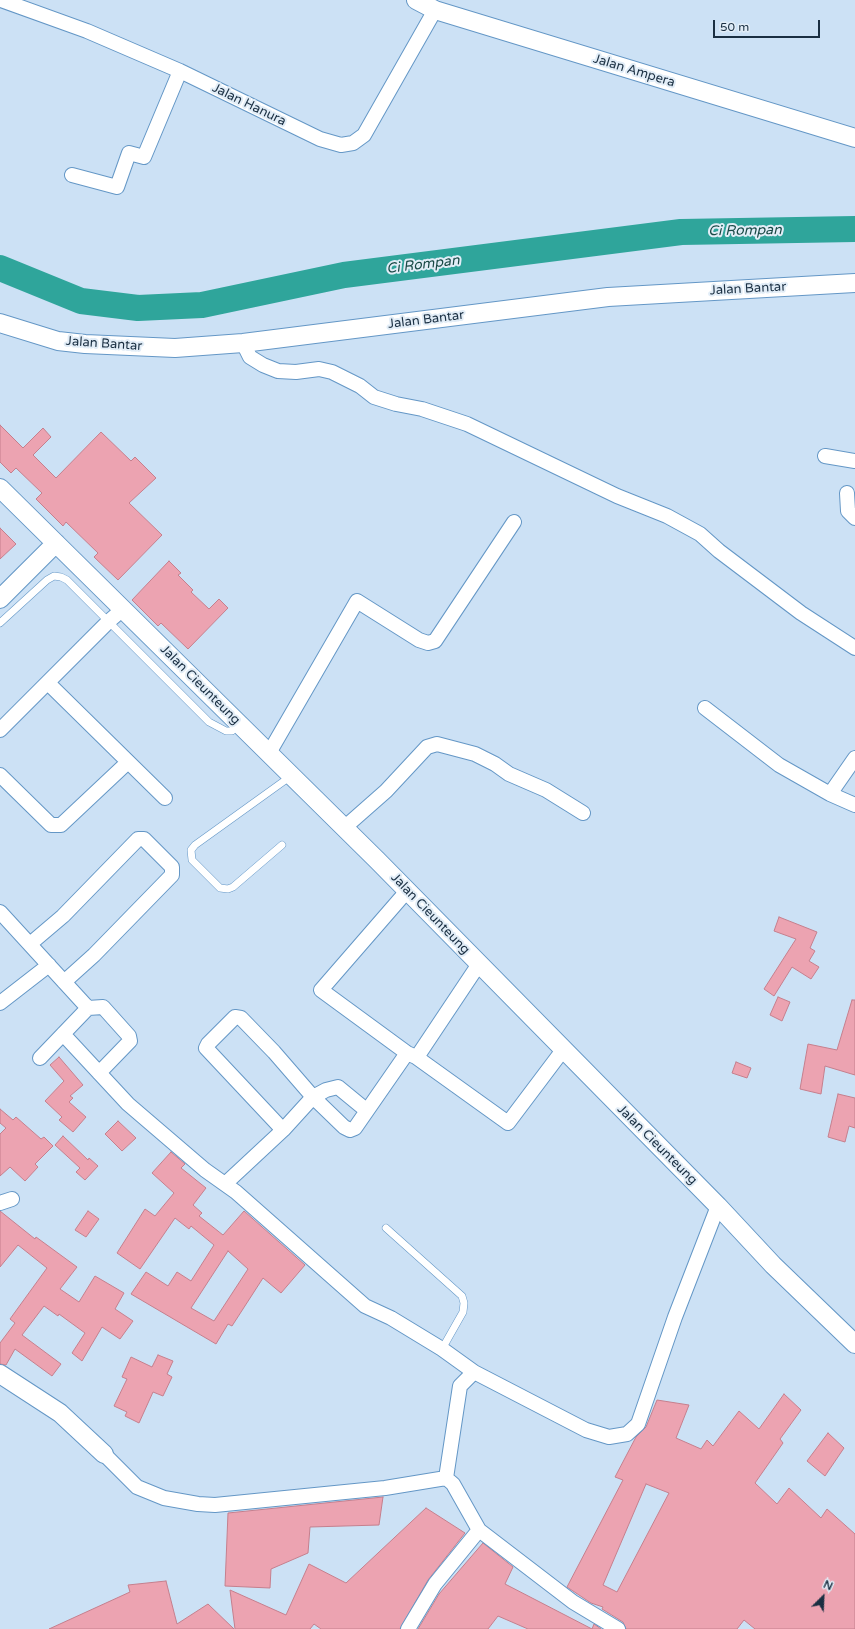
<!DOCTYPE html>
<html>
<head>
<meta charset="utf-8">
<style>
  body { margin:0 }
  #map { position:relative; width:855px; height:1629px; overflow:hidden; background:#cce1f5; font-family:"Varela Round",sans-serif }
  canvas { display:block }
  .north { position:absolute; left:803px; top:1577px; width:40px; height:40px; -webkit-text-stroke:3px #e2edf7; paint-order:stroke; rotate:24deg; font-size:11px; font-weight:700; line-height:16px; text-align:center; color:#1a2f42 }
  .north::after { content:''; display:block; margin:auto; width:14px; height:18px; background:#1a2f42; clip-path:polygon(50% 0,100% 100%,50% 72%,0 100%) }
  .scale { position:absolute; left:713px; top:20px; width:107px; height:18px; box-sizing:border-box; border:2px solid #1a2f42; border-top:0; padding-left:5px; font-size:12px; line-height:14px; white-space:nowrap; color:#1a2f42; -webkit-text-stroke:3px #e2edf7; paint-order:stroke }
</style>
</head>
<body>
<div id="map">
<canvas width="855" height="1629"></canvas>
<div class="north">N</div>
<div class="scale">50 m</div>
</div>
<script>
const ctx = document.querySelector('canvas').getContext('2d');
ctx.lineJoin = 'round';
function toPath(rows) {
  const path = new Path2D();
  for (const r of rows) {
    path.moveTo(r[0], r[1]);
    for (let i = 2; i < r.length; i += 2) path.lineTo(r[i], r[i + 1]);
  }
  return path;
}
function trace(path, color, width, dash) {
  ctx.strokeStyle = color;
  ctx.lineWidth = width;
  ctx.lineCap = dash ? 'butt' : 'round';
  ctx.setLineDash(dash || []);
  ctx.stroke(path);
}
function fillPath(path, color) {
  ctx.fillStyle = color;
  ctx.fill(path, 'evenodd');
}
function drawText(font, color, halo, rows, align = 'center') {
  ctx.font = font + ' "Varela Round",sans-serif';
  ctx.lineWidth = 4;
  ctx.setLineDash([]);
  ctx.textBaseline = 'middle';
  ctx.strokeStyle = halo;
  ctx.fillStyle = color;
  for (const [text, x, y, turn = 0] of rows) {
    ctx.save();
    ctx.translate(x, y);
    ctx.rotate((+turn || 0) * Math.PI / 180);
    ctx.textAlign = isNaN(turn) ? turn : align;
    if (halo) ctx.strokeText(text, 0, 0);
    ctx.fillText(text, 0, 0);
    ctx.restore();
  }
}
const river = toPath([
  [0,268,81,301,138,308,202,305,344,275,681,232,855,229]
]);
const building = toPath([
  [0,425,23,448,43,428,51,437,33,455,56,478,101,432,131,461,135,457,156,478,129,503,162,535,118,580,94,557,98,553,66,522,63,526,36,499,42,493,16,468,11,473,0,462,0,425],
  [0,528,16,544,0,559,0,528],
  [169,561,181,573,178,575,193,590,191,592,209,609,219,599,228,608,188,649,161,623,158,626,132,600,169,561],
  [779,917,817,932,810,948,815,951,809,961,819,967,811,979,792,967,774,996,764,989,796,939,774,931,779,917],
  [778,997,790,1002,782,1021,770,1015,778,997],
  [852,1000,855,1000,855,1075,825,1066,821,1094,800,1089,808,1044,837,1050,852,1000],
  [59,1057,83,1085,70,1096,73,1098,69,1102,86,1117,73,1132,59,1120,62,1117,45,1101,64,1081,50,1065,59,1057],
  [736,1062,751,1068,747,1078,732,1073,736,1062],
  [838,1094,855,1098,855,1128,849,1126,845,1142,828,1137,838,1094],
  [0,1109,13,1120,16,1117,41,1139,44,1137,53,1146,35,1164,38,1167,25,1181,10,1167,0,1176,0,1134,6,1128,0,1123,0,1109],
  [118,1121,136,1138,122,1151,105,1134,118,1121],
  [63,1136,88,1160,89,1158,98,1166,85,1180,76,1172,80,1168,55,1145,63,1136],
  [171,1152,185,1164,181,1168,206,1188,193,1205,202,1213,199,1216,223,1235,244,1211,305,1265,281,1293,263,1278,232,1326,228,1324,216,1344,131,1294,146,1272,168,1286,177,1272,191,1281,214,1245,191,1226,189,1229,175,1218,140,1269,117,1253,145,1209,155,1216,174,1193,152,1173,171,1152],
  [228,1251,248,1269,214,1321,191,1308,228,1251],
  [0,1211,35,1239,36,1237,77,1267,60,1289,79,1302,95,1276,124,1293,115,1309,133,1321,120,1339,102,1327,82,1361,72,1353,85,1333,59,1314,58,1316,44,1306,22,1335,61,1364,52,1376,15,1349,6,1365,0,1364,0,1343,15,1323,10,1319,47,1268,18,1245,0,1267,0,1211],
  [88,1211,99,1219,86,1237,75,1230,88,1211],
  [158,1355,173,1361,167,1374,172,1377,163,1396,153,1392,139,1423,125,1416,127,1412,114,1406,127,1379,122,1377,131,1357,152,1367,158,1355],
  [784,1394,801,1410,780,1439,783,1443,755,1483,777,1504,789,1488,821,1518,827,1509,855,1534,855,1629,755,1629,744,1620,737,1629,626,1629,623,1622,602,1609,603,1607,591,1603,567,1587,623,1480,615,1477,636,1437,646,1427,657,1400,689,1405,676,1438,701,1449,707,1440,713,1446,739,1411,759,1429,784,1394],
  [646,1484,669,1493,617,1592,603,1585,646,1484],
  [828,1433,844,1448,825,1476,807,1461,828,1433],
  [383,1497,379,1525,310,1527,308,1553,271,1569,270,1588,225,1586,228,1513,383,1497],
  [426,1508,465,1533,428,1580,400,1629,321,1629,314,1624,310,1629,235,1629,230,1590,286,1615,309,1564,346,1583,426,1508],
  [483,1543,513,1567,505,1584,592,1629,594,1624,601,1629,528,1629,498,1616,488,1629,418,1629,439,1594,483,1543],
  [166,1581,177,1624,208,1604,234,1629,49,1629,130,1592,128,1585,166,1581]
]);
const service = toPath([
  [0,623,47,580,54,576,61,577,67,580,209,722,226,731,232,731,239,724],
  [282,845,233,887,228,889,220,888,192,860,191,850,195,845,291,776],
  [386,1228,462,1296,464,1303,463,1312,442,1349]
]);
const minor = toPath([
  [1,0,87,31,180,71,320,139,341,145,353,143,364,135,435,10],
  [72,175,117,187,129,153,144,157,180,71],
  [243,343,250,357,263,365,278,371,296,372,319,369,332,372,360,386,374,397,396,404,422,409,467,424,617,496,667,516,700,534,719,551,801,613,855,648],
  [825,456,855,461],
  [847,493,848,511,855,518],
  [48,683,165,798],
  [705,708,779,765,830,794],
  [0,730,108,622,123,609],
  [269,753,357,601,419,640,428,643,435,641,514,522],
  [855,758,830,794,855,805],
  [0,775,51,825,61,825,128,762],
  [344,828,386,791,427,747,437,744,475,754,495,764,509,774,546,790,583,813],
  [0,912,88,1008],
  [30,944,63,916,138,839,144,839,172,867,172,875,94,955,64,982],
  [0,1003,49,965],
  [63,1034,128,1104,205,1170,236,1192,365,1306,391,1318,442,1349,474,1372],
  [407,1053,321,990,407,891],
  [416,1057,508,1123,563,1050],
  [40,1058,88,1008,103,1007,129,1036,130,1041,99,1073],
  [283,1130,206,1048,208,1044,235,1017,241,1018,274,1052,313,1097,344,1127,350,1130,355,1128,407,1053,416,1057,419,1054,479,964],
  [225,1184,283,1130,313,1097,326,1090,338,1087,366,1110],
  [0,1203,12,1199],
  [104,1454,137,1487,164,1498,198,1504,215,1505,385,1488,446,1478,453,1484,479,1530,573,1602,618,1629],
  [446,1478,460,1386,474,1372,586,1430,609,1437,627,1434,638,1424,675,1317,718,1206],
  [408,1629,435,1584,479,1530]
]);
const tertiary = toPath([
  [416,0,435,10,855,138],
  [0,323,58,341,85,344,175,348,243,343,608,297,855,283],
  [0,488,377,860,718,1206,773,1265,855,1344],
  [0,599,56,543],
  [0,1374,60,1413,104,1454]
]);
const streetNames = [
  ["Jalan Ampera",634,71,17],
  ["Jalan Hanura",249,105,26],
  ["Jalan Bantar",748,289,-3],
  ["Jalan Bantar",426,320,-7],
  ["Jalan Bantar",104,344,4],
  ["Jalan Cieunteung",200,685,45],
  ["Jalan Cieunteung",430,914,46],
  ["Jalan Cieunteung",657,1145,45]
];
const waterNames = [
  ["Ci Rompan",745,231,-1],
  ["Ci Rompan",423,265,-7]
];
trace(river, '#2fa59b', 26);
fillPath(building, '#eca3b1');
trace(building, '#c57f8d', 1);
trace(service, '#6497c6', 8);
trace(minor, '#6497c6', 16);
trace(tertiary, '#6497c6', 20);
trace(service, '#fff', 7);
trace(minor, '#fff', 14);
trace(tertiary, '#fff', 18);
drawText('13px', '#1a2f42', '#e2edf7', streetNames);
drawText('italic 14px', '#184945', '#e2edf7', waterNames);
</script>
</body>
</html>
